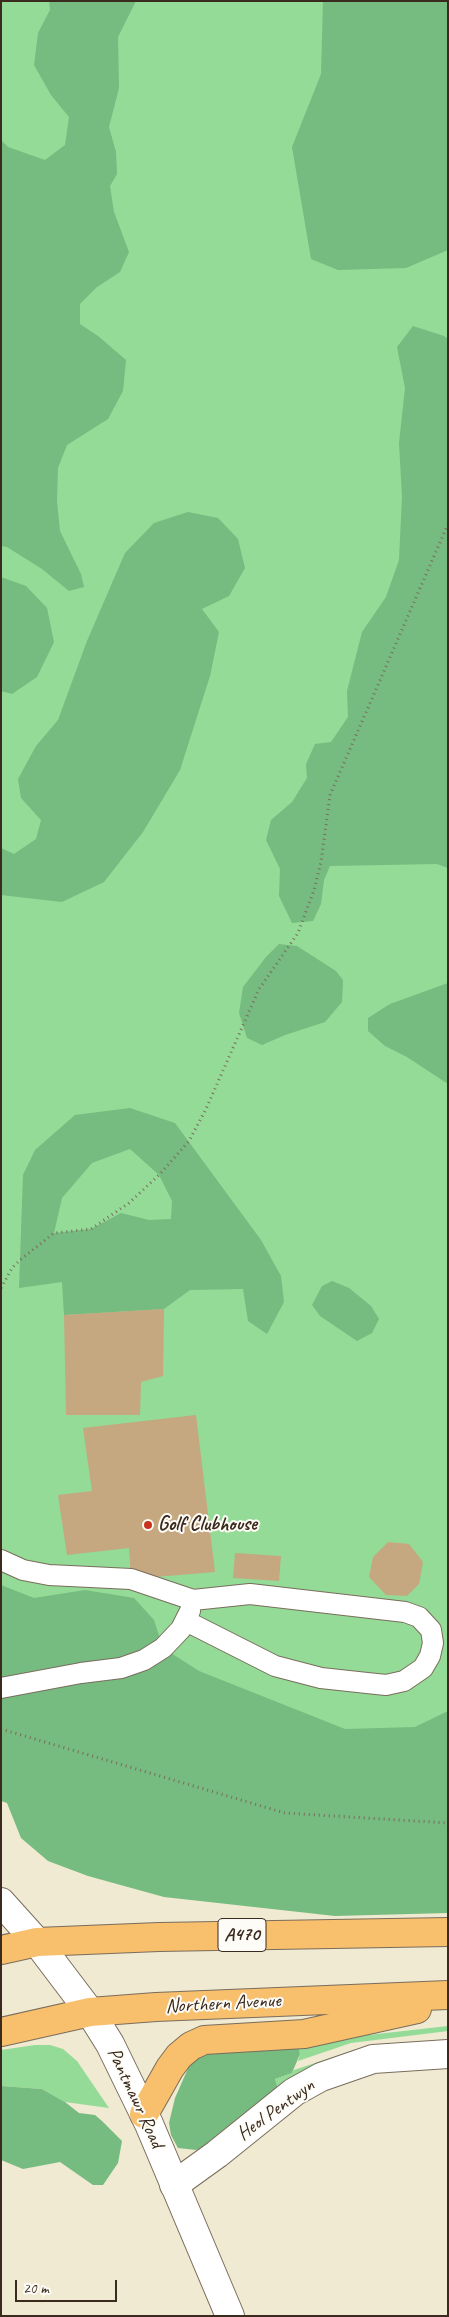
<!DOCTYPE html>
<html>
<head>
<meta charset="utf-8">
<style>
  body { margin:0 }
  #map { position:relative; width:449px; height:2317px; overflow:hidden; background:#efead1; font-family:Caveat,sans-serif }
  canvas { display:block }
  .frame { position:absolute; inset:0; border:2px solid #3b2a1e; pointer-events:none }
  .scale { position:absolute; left:15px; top:2280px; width:102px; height:22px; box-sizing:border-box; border:2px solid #3b2a1e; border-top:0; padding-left:6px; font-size:15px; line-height:18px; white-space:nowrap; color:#3b2a1e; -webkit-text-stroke:4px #fdfcf7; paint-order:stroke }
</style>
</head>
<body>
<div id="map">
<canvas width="449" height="2317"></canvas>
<div class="frame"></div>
<div class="scale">20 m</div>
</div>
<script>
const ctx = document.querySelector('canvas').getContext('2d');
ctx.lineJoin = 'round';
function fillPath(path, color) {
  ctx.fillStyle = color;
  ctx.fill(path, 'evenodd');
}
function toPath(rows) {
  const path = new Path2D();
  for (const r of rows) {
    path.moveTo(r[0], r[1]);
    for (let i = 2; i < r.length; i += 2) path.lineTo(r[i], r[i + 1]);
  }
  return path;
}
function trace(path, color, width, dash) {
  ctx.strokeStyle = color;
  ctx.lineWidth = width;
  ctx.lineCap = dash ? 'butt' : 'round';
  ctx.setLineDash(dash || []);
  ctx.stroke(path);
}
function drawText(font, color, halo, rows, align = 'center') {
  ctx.font = font + ' Caveat,sans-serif';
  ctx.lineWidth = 4;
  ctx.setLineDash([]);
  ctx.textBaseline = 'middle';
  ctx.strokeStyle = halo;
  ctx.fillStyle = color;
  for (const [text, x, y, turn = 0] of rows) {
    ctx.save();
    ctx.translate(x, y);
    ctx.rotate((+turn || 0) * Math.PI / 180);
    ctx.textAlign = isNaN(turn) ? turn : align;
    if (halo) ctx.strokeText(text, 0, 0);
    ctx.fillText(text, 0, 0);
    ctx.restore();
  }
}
const green = toPath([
  [1,1,448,1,448,1860,1,1737],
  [448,2026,448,2031,351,2043,298,2061,300,2054,297,2043],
  [35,2045,50,2045,63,2049,77,2061,109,2108,65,2102,42,2089,1,2086,1,2050],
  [357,2049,358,2051,279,2090,275,2079,292,2073,294,2070]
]);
const forest = toPath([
  [49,1,136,1,118,37,119,88,109,127,116,152,117,174,110,186,114,212,129,252,120,272,97,287,80,304,80,324,98,336,126,360,123,391,108,419,67,445,58,468,57,501,60,531,81,574,84,587,69,591,42,569,7,547,1,546,1,140,8,147,45,160,65,145,69,117,51,95,34,65,38,33,50,10],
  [323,1,448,1,448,250,406,268,338,270,311,259,292,147,321,74],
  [413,326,444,336,448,339,448,868,437,864,330,866,324,880,321,904,313,921,292,923,279,896,280,869,266,840,271,820,292,802,307,778,306,764,315,744,331,742,348,717,347,691,362,632,386,597,399,560,402,497,399,443,405,388,397,347],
  [188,512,218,518,238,539,245,568,229,596,202,609,219,632,210,676,180,770,143,832,104,882,62,902,1,895,1,848,14,854,36,839,41,820,21,798,18,779,36,746,58,720,87,641,125,553,154,523],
  [1,577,26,586,47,608,54,642,37,677,12,694,1,691],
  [279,944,297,946,336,971,343,980,342,1002,325,1022,285,1035,262,1045,247,1038,239,1013,243,987,266,957],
  [448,983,448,1084,407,1057,385,1046,368,1031,368,1018,390,1004],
  [130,1108,175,1123,261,1240,281,1276,284,1302,267,1334,248,1321,243,1289,190,1290,164,1309,64,1315,62,1282,19,1288,23,1175,35,1150,75,1115],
  [130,1149,159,1175,172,1201,171,1219,149,1220,121,1213,91,1229,54,1233,62,1198,92,1163],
  [332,1281,349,1288,371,1306,379,1319,372,1333,357,1341,320,1316,312,1305,322,1286],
  [1,1585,34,1598,85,1590,134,1598,154,1620,163,1648,199,1671,345,1729,415,1727,448,1711,448,1913,335,1916,164,1897,88,1876,48,1861,21,1838,7,1803,1,1801],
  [296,2038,300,2054,292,2073,275,2079,280,2094,249,2120,237,2119,212,2145,196,2150,178,2148,171,2135,169,2123,175,2098,193,2057,213,2043],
  [1,2086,42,2089,65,2102,79,2113,95,2115,102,2121,122,2141,118,2163,103,2185,93,2185,60,2162,23,2169,1,2160]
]);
const building = toPath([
  [164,1309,163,1376,141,1382,140,1415,66,1415,64,1315],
  [196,1415,215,1572,131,1579,129,1548,67,1555,58,1495,92,1491,83,1428],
  [388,1542,409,1544,423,1562,419,1584,407,1596,386,1595,369,1577,373,1557],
  [235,1553,281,1556,279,1581,233,1578]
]);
const path = toPath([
  [1,1288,12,1268,20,1260,54,1233,91,1229,129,1203,159,1175,189,1141,206,1109,259,989,298,933,314,890,321,862,330,795,448,524],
  [1,1729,285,1813,448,1823]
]);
const service = toPath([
  [1,1560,23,1570,49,1575,131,1579,193,1600,250,1594,405,1612,419,1617,431,1630,433,1643,430,1656,423,1668,404,1681,386,1685,367,1683,321,1678,275,1666,186,1621],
  [1,1688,81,1673,121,1668,144,1660,163,1648,181,1629,190,1611]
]);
const minor = toPath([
  [174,2185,217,2154,294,2092,321,2077,373,2059,448,2054]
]);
const tertiary = toPath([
  [1,1902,37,1942,90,2012,110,2044,149,2124,230,2316]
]);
const trunk = toPath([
  [1,1950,37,1942,159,1937,448,1932],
  [1,2032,90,2012,156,2007,448,1995],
  [144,2114,170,2068,179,2056,191,2046,204,2040,304,2034,417,2009]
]);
const markers = [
  [148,1525,5,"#c8321e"]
];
const shields = [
  [242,1935,48]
];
const shieldNames = [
  ["A470",242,1935]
];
const poiNames = [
  ["Golf Clubhouse",158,1525]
];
const streetNames = [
  ["Northern Avenue",223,2004,-3],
  ["Pantmawr Road",135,2098,65],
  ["Heol Pentwyn",276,2110,-36]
];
fillPath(green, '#93db96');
fillPath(forest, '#76bb7f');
fillPath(building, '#c5a780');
trace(service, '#7a6d5d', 22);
trace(minor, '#7a6d5d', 30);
trace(tertiary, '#7a6d5d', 30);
trace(trunk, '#7a6d5d', 30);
trace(path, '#7a6d5d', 3, [1, 4]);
trace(service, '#fff', 20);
trace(minor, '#fff', 28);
trace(tertiary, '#fff', 28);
trace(trunk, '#f8bf6c', 28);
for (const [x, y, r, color] of markers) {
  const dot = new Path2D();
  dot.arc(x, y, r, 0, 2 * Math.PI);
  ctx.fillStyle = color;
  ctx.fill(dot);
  trace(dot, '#fdfcf7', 2);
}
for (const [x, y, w] of shields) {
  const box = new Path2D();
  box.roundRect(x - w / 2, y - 16.5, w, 33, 4);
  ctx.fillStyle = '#fdfcf7';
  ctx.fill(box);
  trace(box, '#3b2a1e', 1);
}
drawText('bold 19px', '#3b2a1e', null, shieldNames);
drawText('bold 20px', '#3b2a1e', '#fdfcf7', poiNames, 'left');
drawText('20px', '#3b2a1e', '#fdfcf7', streetNames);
</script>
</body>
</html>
